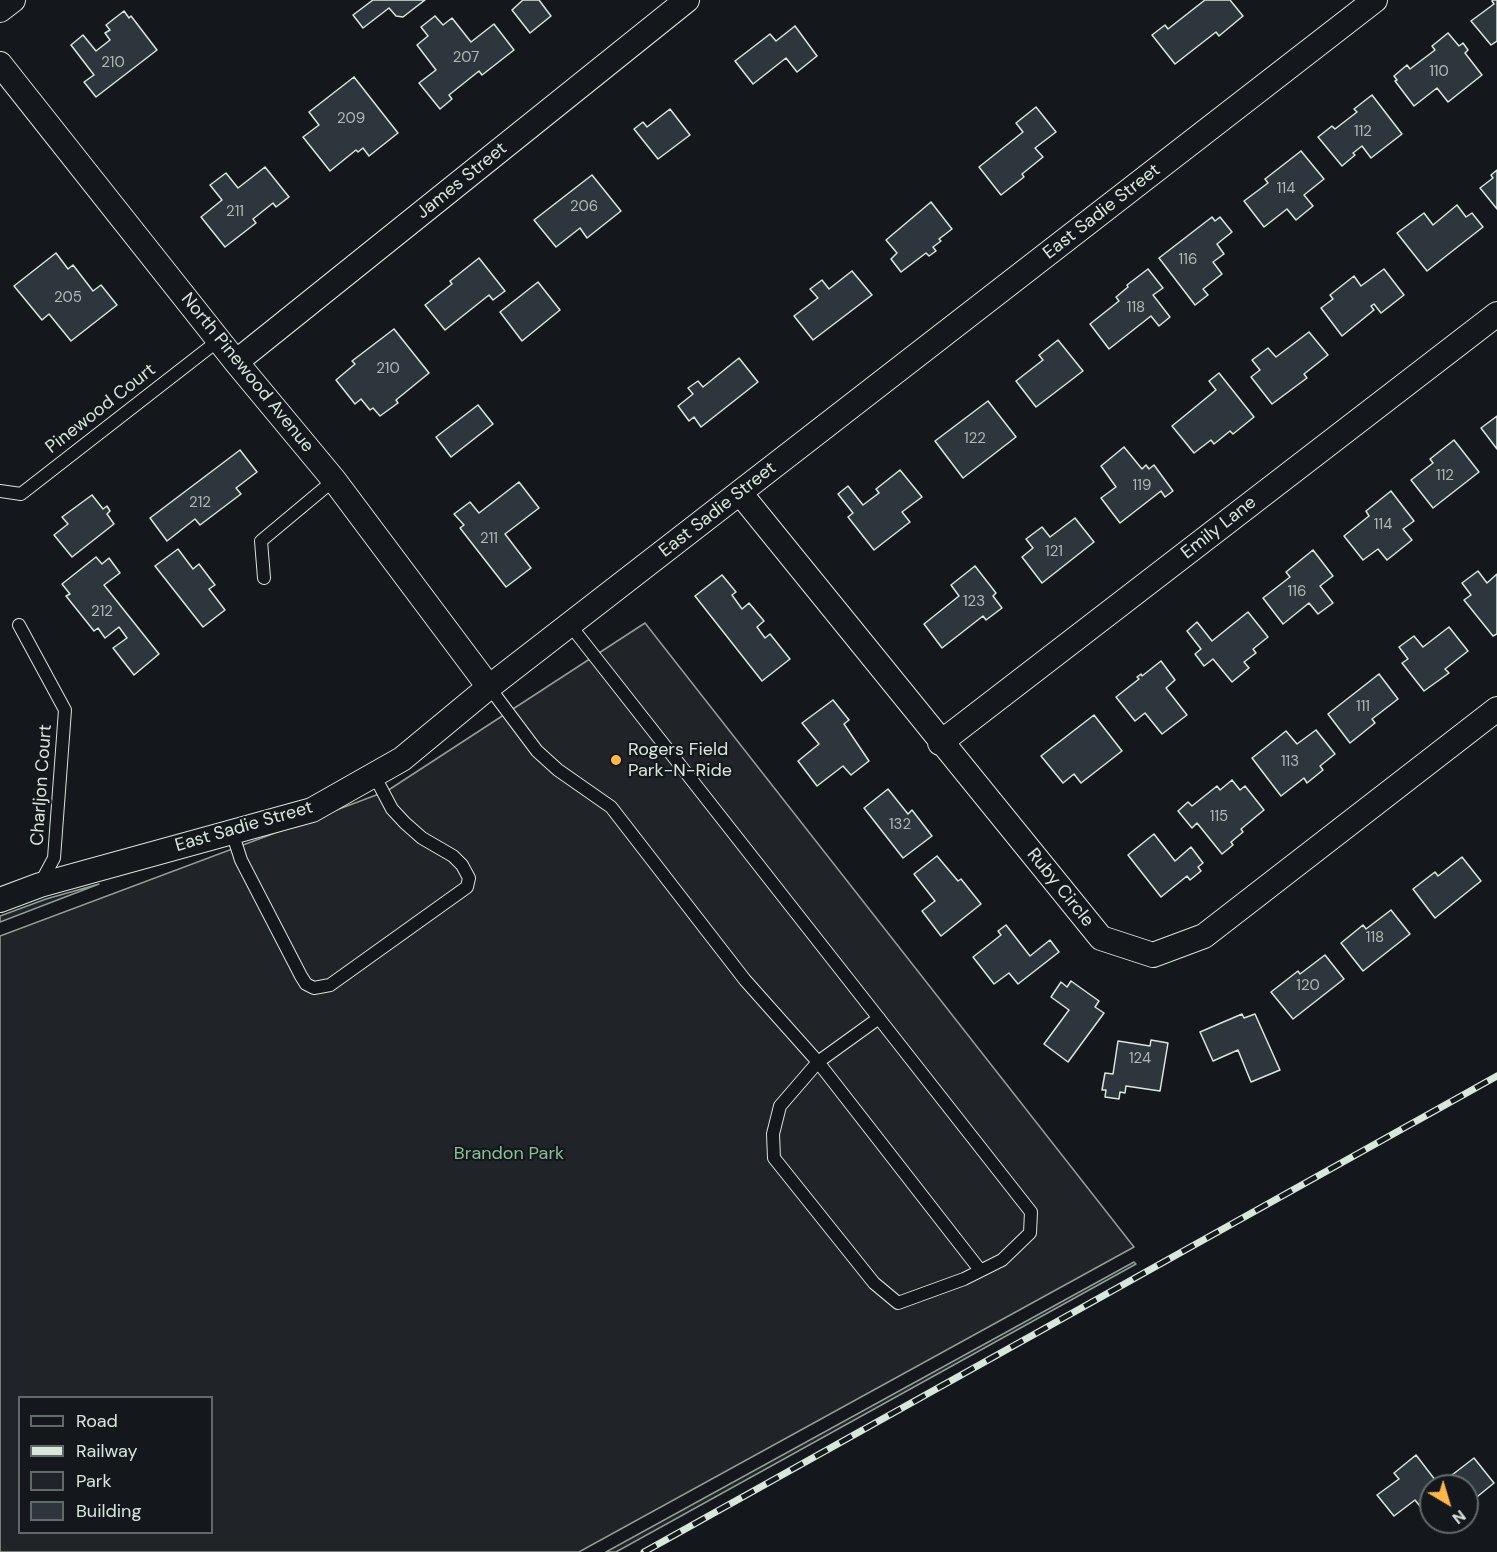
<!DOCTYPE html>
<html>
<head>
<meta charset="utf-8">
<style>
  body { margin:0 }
  #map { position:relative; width:1497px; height:1552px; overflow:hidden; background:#14181c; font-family:"DM Sans",sans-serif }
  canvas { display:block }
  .legend { position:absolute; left:18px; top:1396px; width:195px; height:138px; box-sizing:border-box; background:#14181c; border:2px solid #626a69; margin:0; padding:8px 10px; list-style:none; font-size:18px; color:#d8e6dc }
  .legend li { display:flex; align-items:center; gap:12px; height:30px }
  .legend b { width:30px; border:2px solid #626a69 }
  .north { position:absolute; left:1419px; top:1474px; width:60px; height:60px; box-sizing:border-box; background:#14181c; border:2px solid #626a69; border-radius:50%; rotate:142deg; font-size:16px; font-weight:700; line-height:24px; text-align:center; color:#d8e6dc }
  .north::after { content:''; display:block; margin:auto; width:21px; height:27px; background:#ffb74d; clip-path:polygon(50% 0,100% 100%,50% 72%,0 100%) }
</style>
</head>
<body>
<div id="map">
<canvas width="1497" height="1552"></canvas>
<ul class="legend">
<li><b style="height:8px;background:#14181c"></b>Road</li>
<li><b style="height:8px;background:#d8e6dc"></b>Railway</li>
<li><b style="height:16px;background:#202428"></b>Park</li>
<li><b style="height:16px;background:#2c363c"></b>Building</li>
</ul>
<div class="north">N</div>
</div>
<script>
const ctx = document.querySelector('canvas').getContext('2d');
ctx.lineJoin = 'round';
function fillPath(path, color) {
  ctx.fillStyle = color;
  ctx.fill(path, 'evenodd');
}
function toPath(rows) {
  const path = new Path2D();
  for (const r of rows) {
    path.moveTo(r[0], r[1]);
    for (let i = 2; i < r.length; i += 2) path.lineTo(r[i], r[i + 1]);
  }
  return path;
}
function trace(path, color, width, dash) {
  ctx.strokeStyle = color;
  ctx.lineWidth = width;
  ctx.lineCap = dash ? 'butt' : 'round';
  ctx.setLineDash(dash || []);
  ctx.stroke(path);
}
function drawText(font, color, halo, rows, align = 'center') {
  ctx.font = font + ' "DM Sans",sans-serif';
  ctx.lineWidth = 4.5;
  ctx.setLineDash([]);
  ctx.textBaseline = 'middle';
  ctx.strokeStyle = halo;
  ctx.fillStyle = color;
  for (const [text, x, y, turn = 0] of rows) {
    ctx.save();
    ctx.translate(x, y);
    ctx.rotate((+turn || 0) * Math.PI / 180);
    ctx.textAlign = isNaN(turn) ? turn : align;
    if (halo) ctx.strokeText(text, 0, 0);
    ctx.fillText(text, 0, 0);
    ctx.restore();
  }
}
const green = toPath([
  [645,623,1134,1247,579,1552,0,1552,0,936,387,791,645,623],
  [20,1398,212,1398,212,1532,20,1532,20,1398],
  [99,884,0,922,0,916,46,899,99,884],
  [1134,1262,1136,1264,616,1552,606,1552,1134,1262]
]);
const building = toPath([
  [373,0,425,0,403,17,396,16,389,8,363,28,353,15,373,0],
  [539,0,551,16,530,33,512,10,523,0,539,0],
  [1205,0,1230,0,1243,16,1219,36,1216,32,1175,64,1152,35,1165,25,1168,29,1205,0],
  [1493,0,1497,0,1497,41,1491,45,1471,21,1494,4,1492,1,1493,0],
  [124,11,129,18,131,16,157,50,96,97,84,82,94,75,71,45,83,35,96,51,110,40,105,33,110,30,106,25,124,11],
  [435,16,443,25,452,18,471,42,494,24,514,50,482,75,479,71,449,95,452,99,440,109,419,83,436,70,417,45,428,36,421,27,435,16],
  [795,26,817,56,797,72,786,58,753,84,735,61,770,34,776,41,795,26],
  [1448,33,1459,46,1463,43,1468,50,1465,53,1482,75,1448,102,1437,88,1414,106,1395,81,1397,80,1394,76,1407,65,1410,69,1435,50,1432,46,1448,33],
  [354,77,398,133,369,156,363,148,358,152,356,150,330,171,303,137,319,125,309,112,354,77],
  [1372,95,1402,134,1371,158,1362,146,1353,153,1355,155,1342,166,1318,137,1332,126,1335,129,1357,112,1354,109,1372,95],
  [1036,107,1056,132,1035,148,1043,157,1022,174,1024,177,1001,195,979,167,1023,132,1016,123,1036,107],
  [670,109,690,135,658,159,634,129,643,122,647,127,670,109],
  [1301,151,1324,179,1304,195,1313,206,1296,220,1287,209,1264,227,1244,201,1268,183,1265,179,1301,151],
  [265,167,289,197,276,207,273,203,253,219,256,223,225,247,201,217,222,200,210,185,226,173,238,188,265,167],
  [1497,170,1497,209,1480,188,1493,178,1491,175,1497,170],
  [592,175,621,211,587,238,580,228,556,247,534,220,592,175],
  [931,202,952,229,939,239,941,241,933,247,936,251,929,256,926,253,901,272,891,259,897,253,886,240,931,202],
  [1457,205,1466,217,1472,213,1483,227,1427,271,1397,233,1424,213,1433,225,1457,205],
  [1212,217,1215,221,1220,217,1232,232,1217,244,1224,254,1213,262,1222,274,1203,289,1208,295,1195,305,1159,258,1212,217],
  [56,253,68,269,73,265,93,291,101,285,117,305,71,341,49,314,42,320,14,286,56,253],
  [479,258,505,291,493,300,489,295,445,330,425,305,452,284,450,281,479,258],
  [1148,269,1163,288,1153,295,1170,317,1159,326,1151,316,1109,349,1090,324,1119,301,1116,297,1128,287,1127,285,1148,269],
  [1384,269,1404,295,1381,313,1374,304,1371,306,1374,310,1342,336,1321,308,1333,299,1330,295,1354,276,1361,286,1384,269],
  [852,271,872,295,813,340,794,316,818,298,810,289,822,280,829,289,852,271],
  [538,282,560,310,522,341,500,312,538,282],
  [394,329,429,373,396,400,398,403,380,416,373,408,370,410,361,399,355,404,336,380,355,364,352,361,394,329],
  [1309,332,1328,355,1304,374,1307,378,1272,404,1251,377,1260,370,1252,360,1268,348,1276,357,1309,332],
  [1058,340,1083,371,1036,407,1016,381,1043,360,1039,355,1058,340],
  [739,358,758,382,701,427,694,417,689,421,678,406,693,394,688,388,698,381,703,387,739,358],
  [1219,373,1254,417,1233,434,1230,431,1214,444,1211,440,1194,453,1172,426,1216,390,1209,381,1219,373],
  [988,401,1016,437,963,478,935,441,988,401],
  [478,405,493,424,451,457,436,437,478,405],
  [1497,416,1497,449,1481,428,1497,416],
  [1454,440,1479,472,1433,508,1411,480,1433,463,1430,459,1454,440],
  [1124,447,1142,469,1146,465,1149,469,1154,465,1173,491,1165,497,1161,491,1120,523,1101,498,1116,487,1101,466,1124,447],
  [240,450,257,472,236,488,241,494,200,525,195,519,167,541,150,518,240,450],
  [900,470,922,497,902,512,910,522,874,550,848,517,853,513,838,494,848,486,863,505,879,493,876,489,900,470],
  [519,482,539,508,505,534,531,568,506,587,460,528,464,525,454,514,470,502,479,513,519,482],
  [1391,491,1414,521,1403,529,1412,540,1387,560,1378,549,1363,560,1344,536,1369,516,1366,511,1391,491],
  [92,495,103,509,107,506,110,511,107,514,114,524,72,557,54,535,68,524,62,517,92,495],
  [1075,518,1094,542,1042,583,1022,557,1033,548,1026,539,1042,527,1050,537,1075,518],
  [178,549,193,569,199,564,215,585,209,589,225,610,203,627,155,566,178,549],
  [1313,550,1333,576,1320,586,1333,603,1318,614,1309,603,1283,624,1263,598,1290,577,1286,572,1313,550],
  [96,557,102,564,109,558,120,573,104,585,159,654,134,675,113,648,127,638,119,627,105,638,98,628,94,631,66,596,70,594,62,584,96,557],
  [975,566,996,593,993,596,1002,608,986,620,983,616,942,648,924,624,959,596,951,585,975,566],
  [1478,571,1487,583,1497,574,1497,634,1493,636,1464,600,1471,595,1462,583,1478,571],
  [722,575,736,592,732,595,742,609,749,603,764,621,757,627,765,638,770,634,790,659,762,681,695,596,722,575],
  [1248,612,1268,637,1253,649,1256,653,1244,662,1249,668,1232,682,1213,659,1204,666,1195,654,1201,649,1187,631,1197,622,1212,641,1248,612],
  [1449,627,1468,651,1445,669,1449,673,1424,691,1402,663,1408,659,1399,647,1414,636,1423,647,1449,627],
  [1161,661,1175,680,1166,688,1187,715,1162,734,1145,713,1135,721,1116,697,1139,679,1137,677,1141,674,1142,676,1161,661],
  [1379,674,1398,699,1372,719,1375,723,1350,743,1328,714,1379,674],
  [833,700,849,720,844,724,869,761,851,775,843,766,817,786,798,761,819,744,802,723,833,700],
  [1094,715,1122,751,1081,783,1074,774,1063,783,1041,756,1094,715],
  [1316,730,1335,754,1320,766,1323,770,1307,783,1304,778,1281,796,1252,758,1286,731,1297,744,1316,730],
  [1232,780,1240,790,1245,786,1264,810,1241,829,1243,832,1231,842,1233,845,1222,854,1197,823,1192,828,1178,811,1188,802,1192,806,1217,786,1220,790,1232,780],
  [888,789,908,814,912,810,932,836,903,858,864,808,888,789],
  [1154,834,1175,861,1191,847,1203,863,1198,867,1201,871,1190,880,1187,876,1161,897,1128,855,1154,834],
  [937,856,958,881,961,879,981,904,941,936,922,911,935,901,914,874,937,856],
  [1462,857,1481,881,1435,918,1413,889,1435,872,1438,876,1462,857],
  [1391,910,1410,934,1363,971,1341,943,1363,925,1366,929,1391,910],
  [1006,925,1030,956,1050,940,1059,952,1018,984,1009,973,994,984,973,957,1001,935,998,931,1006,925],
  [1325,955,1344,979,1293,1019,1271,992,1298,971,1300,974,1325,955],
  [1071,981,1099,1001,1095,1007,1104,1013,1068,1062,1044,1044,1069,1010,1051,997,1061,982,1067,987,1071,981],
  [1242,1014,1244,1018,1255,1014,1280,1070,1251,1082,1238,1050,1213,1061,1200,1032,1242,1014],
  [1151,1040,1168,1043,1160,1091,1126,1086,1125,1093,1120,1092,1119,1099,1105,1097,1106,1090,1102,1090,1105,1073,1113,1074,1118,1041,1150,1046,1151,1040],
  [1416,1455,1439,1485,1474,1458,1494,1483,1467,1505,1467,1486,1431,1486,1431,1520,1415,1500,1394,1516,1377,1495,1399,1479,1394,1473,1416,1455]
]);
const service = toPath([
  [0,491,21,494,219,340],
  [264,578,261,541,334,480],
  [19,625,65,710,54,858,40,884],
  [570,625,1031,1212,1030,1233,1002,1260,964,1279,898,1303,874,1283,774,1158,773,1134,780,1106,818,1062,879,1018],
  [489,687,537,751,558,770,611,807,745,980,818,1062,980,1270],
  [232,832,241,860,301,976,306,984,314,988,330,985,467,887,469,878,462,865,453,856,422,838,405,823,392,809,374,775]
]);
const minor = toPath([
  [0,10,13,0],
  [0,64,236,362,334,480,489,687],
  [236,362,687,0],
  [740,493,1101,938,1153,955,1204,936,1497,709],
  [940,743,1497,314],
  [0,900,40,885,312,810,402,759,489,687,1375,0]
]);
const rail = toPath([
  [644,1552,1497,1076]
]);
const markers = [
  [616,760,6,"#ffb74d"]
];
const numberNames = [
  ["207",466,58],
  ["210",113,63],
  ["110",1439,72],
  ["209",351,119],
  ["112",1363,132],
  ["114",1286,189],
  ["206",584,207],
  ["211",235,212],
  ["116",1188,260],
  ["205",68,298],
  ["118",1136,308],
  ["210",388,369],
  ["122",975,439],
  ["112",1445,476],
  ["119",1142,486],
  ["212",200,503],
  ["114",1383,525],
  ["211",489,539],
  ["121",1054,552],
  ["116",1297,592],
  ["123",974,602],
  ["212",102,612],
  ["111",1363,707],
  ["113",1290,762],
  ["115",1219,817],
  ["132",900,825],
  ["118",1375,938],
  ["120",1308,986],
  ["124",1140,1059]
];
const streetNames = [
  ["James Street",462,181,-39],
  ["East Sadie Street",1102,212,-38],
  ["North Pinewood Avenue",247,373,51],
  ["Pinewood Court",101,409,-38],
  ["East Sadie Street",718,510,-38],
  ["Emily Lane",1219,528,-38],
  ["Charljon Court",42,785,-86],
  ["East Sadie Street",244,827,-16],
  ["Ruby Circle",1060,888,51]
];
const poiNames = [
  ["Rogers Field",628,750],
  ["Park-N-Ride",628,771]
];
const parkNames = [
  ["Brandon Park",509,1154]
];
fillPath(green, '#202428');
trace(green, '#939e99', 1.5);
fillPath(building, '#2c363c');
trace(building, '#d8e6dc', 1.5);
trace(service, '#d8e6dc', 14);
trace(minor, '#d8e6dc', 26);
trace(service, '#14181c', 12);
trace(minor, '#14181c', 24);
trace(rail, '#d8e6dc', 7);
trace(rail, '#14181c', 4.5, [14]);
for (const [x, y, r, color] of markers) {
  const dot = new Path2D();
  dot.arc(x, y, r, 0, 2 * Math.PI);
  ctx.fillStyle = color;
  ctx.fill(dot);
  trace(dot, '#14181c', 2);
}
drawText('15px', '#adbab4', null, numberNames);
drawText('18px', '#d8e6dc', '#14181c', streetNames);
drawText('18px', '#d8e6dc', '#14181c', poiNames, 'left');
drawText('18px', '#8ac095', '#14181c', parkNames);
</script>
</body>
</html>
